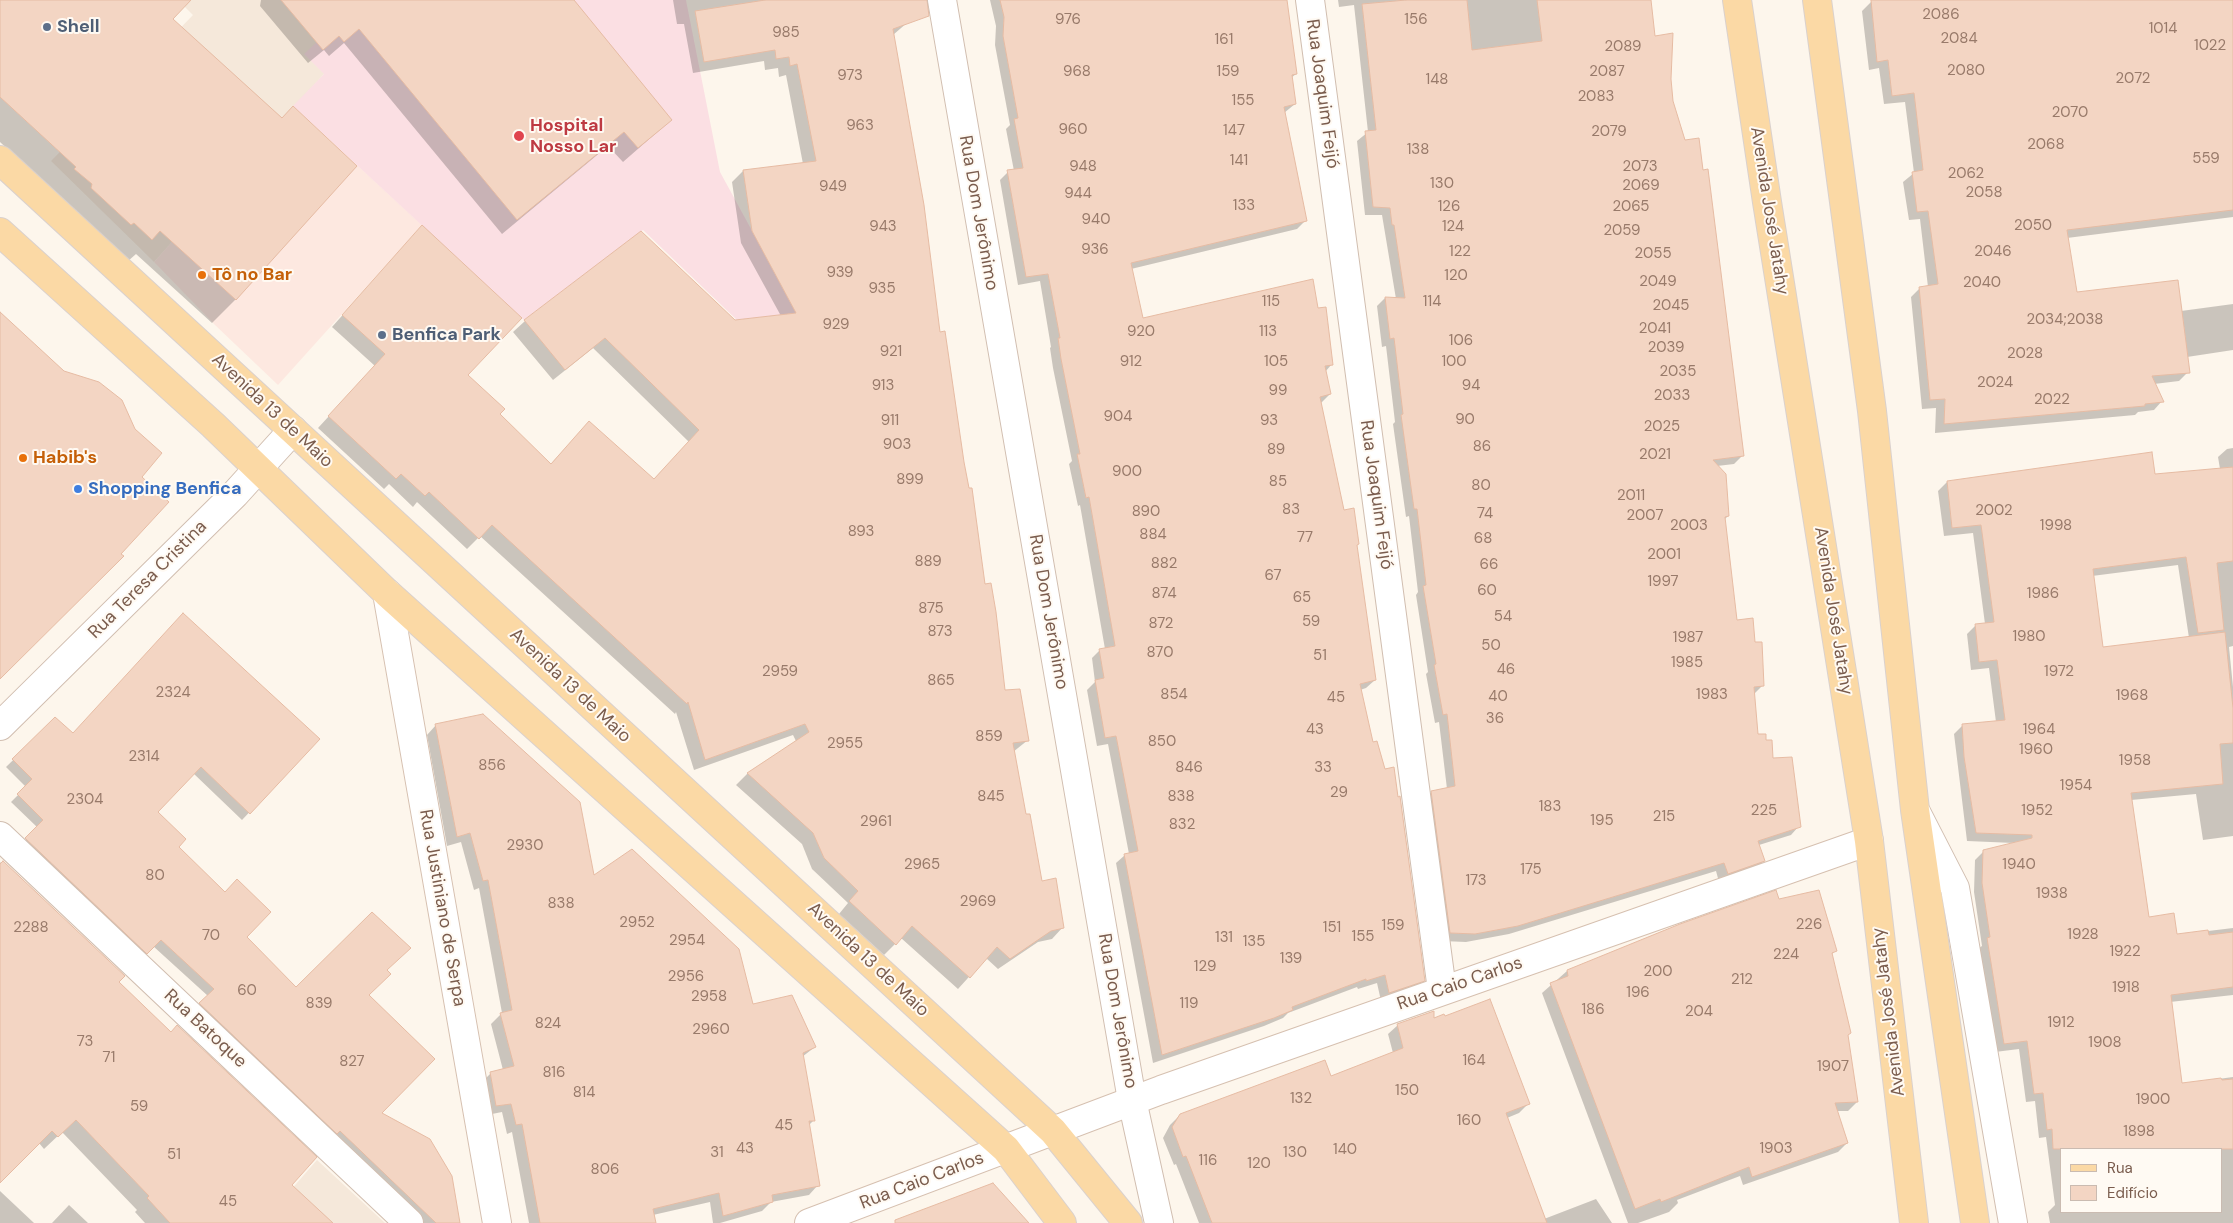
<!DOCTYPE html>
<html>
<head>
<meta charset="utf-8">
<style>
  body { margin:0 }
  #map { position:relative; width:2233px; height:1223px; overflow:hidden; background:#fdf6ec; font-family:"DM Sans",sans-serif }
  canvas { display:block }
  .legend { position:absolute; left:2060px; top:1148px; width:162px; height:65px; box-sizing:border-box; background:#fffaf3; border:1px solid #cabbb1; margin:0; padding:6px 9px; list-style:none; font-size:15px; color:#7a5c4d }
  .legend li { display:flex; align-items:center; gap:10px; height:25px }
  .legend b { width:25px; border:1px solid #cabbb1 }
</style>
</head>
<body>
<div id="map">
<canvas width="2233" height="1223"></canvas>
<ul class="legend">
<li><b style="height:6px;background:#fbd9a5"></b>Rua</li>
<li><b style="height:14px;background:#f3d5c3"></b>Edifício</li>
</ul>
</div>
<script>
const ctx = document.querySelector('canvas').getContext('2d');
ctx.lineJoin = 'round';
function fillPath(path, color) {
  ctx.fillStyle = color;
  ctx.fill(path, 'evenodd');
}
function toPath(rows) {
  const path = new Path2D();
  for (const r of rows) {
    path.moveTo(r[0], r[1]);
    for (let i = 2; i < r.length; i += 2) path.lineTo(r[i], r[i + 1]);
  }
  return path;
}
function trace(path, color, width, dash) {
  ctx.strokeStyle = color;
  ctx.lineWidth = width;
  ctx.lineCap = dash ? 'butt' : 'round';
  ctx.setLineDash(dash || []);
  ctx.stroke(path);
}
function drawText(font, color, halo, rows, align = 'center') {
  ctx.font = font + ' "DM Sans",sans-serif';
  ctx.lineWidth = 4;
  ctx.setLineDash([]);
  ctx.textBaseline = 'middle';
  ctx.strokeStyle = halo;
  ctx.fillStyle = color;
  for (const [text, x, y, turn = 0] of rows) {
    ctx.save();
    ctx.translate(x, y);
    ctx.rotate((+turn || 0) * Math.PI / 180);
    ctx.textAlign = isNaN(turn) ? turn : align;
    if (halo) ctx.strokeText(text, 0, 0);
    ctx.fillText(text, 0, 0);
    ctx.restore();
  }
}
const residential = toPath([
  [178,0,285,0,319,41,324,74,154,262,51,161,193,15],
  [317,1160,385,1223,262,1223]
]);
const commercial = toPath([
  [293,106,422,225,278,385,215,325,154,262]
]);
const medical = toPath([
  [285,0,686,0,720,172,797,313,737,320,643,230,524,320,293,106,324,74,304,54,318,41]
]);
const shadow = toPath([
  [0,0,190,0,171,19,236,299,212,323,136,254,127,262,0,142],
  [261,0,572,0,671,120,623,162,608,146,502,234,344,43,329,56,324,50,308,63,260,6],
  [673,0,904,0,908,22,893,35,939,333,1004,692,1028,740,1013,752,1025,816,1041,883,1063,927,1052,939,1038,942,998,969,986,958,958,989,901,938,884,955,839,914,848,903,812,869,802,844,736,785,747,774,796,741,793,735,694,770,676,712,675,714,480,536,467,549,417,502,413,507,389,484,384,489,318,428,375,366,332,327,411,238,466,375,498,414,550,465,589,422,653,480,689,442,593,348,553,380,513,332,525,321,735,321,781,316,741,243,732,182,743,171,803,164,786,75,779,77,778,68,765,70,764,61,693,73,684,24,677,24],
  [990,0,1280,0,1296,74,1291,78,1295,104,1284,113,1306,220,1297,229,1131,269,1142,319,1317,309,1332,364,1325,372,1330,394,1321,403,1343,512,1356,546,1375,680,1366,688,1360,690,1424,980,1415,989,1381,1001,1377,983,1358,989,1357,987,1288,1013,1283,1018,1264,1026,1153,1063,1116,863,1125,855,1129,854,1108,744,1097,746,1087,690,1095,682,1092,658,1100,650,1105,649,1080,505,1078,506,1069,464,1072,461,1053,368,1050,348,1051,347,1040,281,1018,285,1000,180,1008,172,1014,171,1006,129,1010,125,995,45,996,26],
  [1338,0,1650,0,1654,38,1670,79,1672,101,1743,455,1734,464,1717,466,1728,516,1724,520,1736,621,1754,644,1763,685,1754,694,1757,735,1765,742,1799,826,1791,835,1759,845,1764,861,1756,869,1719,882,1716,871,1509,934,1466,942,1442,941,1424,800,1432,792,1447,789,1439,722,1435,723,1426,674,1428,672,1416,595,1418,592,1409,516,1406,517,1393,424,1395,422,1386,346,1382,347,1377,306,1385,298,1396,299,1382,215,1365,215,1357,141,1368,132,1354,5,1339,7],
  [1882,0,2233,0,2233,217,2067,238,2076,294,2181,311,2233,304,2233,350,2187,357,2188,372,2179,381,2154,384,2162,401,2154,410,2138,412,2135,415,1935,433,1936,408,1922,409,1911,297,1920,288,1928,287,1920,219,1909,220,1903,182,1914,173,1905,102,1884,104,1879,68,1869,70,1862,11,1871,2],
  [2233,448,2233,646,2229,647,2233,687,2233,836,2203,840,2196,794,2131,800,2148,918,2175,935,2233,928,2233,995,2170,1002,2181,1084,2233,1077,2233,1223,2050,1223,2048,1212,2055,1205,2046,1137,2039,1138,2035,1101,2026,1102,2019,1049,1995,1052,1979,948,1982,946,1974,892,1975,860,1984,851,2014,843,1967,841,1954,734,1962,726,1996,722,1989,668,1971,670,1967,634,1976,625,1985,624,1973,533,1944,536,1938,491,1947,482,2154,476,2220,469,2218,457,2227,449],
  [2178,565,2189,638,2102,648,2092,576],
  [2062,1149,2222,1149,2222,1212,2062,1212],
  [55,719,73,734,319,739,242,820,193,773,157,812,177,847,245,937,296,989,385,971,367,995,379,1113,458,1223,422,1223,193,1011,208,996,153,946,139,960,19,846,38,828,11,802,26,787,6,767],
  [436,725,593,877,752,1006,815,1047,802,1057,814,1120,809,1125,818,1185,809,1195,771,1202,762,1211,720,1223,713,1223,710,1202,653,1215,655,1223,529,1223,512,1132,507,1134,502,1112,487,1115,481,1083,491,1073,503,1070,491,1024,502,1013,479,888,474,890,461,842,447,846,427,735],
  [0,862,118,982,290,1185,330,1223,145,1223,135,1212,137,1210,62,1132,44,1149,39,1143,0,1182],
  [1778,901,1836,950,1831,955,1857,1102,1848,1111,1837,1111,1847,1143,1838,1152,1743,1185,1740,1176,1677,1200,1678,1203,1669,1212,1638,1223,1628,1223,1542,993,1567,971],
  [1433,1019,1528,1104,1519,1113,1507,1118,1544,1219,1596,1199,1612,1223,1199,1223,1176,1164,1174,1165,1163,1138,1170,1125,1180,1115,1330,1077,1393,1053,1388,1034,1398,1025],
  [0,1191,34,1223,0,1223],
  [69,1205,88,1223,52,1223]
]);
const building = toPath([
  [0,0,191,0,173,19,282,118,293,106,357,166,236,300,160,231,152,240,134,223,131,225,91,188,92,184,74,169,76,167,0,97,0,0],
  [281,0,574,0,672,120,638,148,624,132,517,220,359,29,344,42,339,36,323,50,281,0],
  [765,0,927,0,929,16,893,29,924,205,940,332,945,331,964,462,969,488,972,488,985,584,991,583,996,612,1005,690,1020,689,1029,741,1013,743,1026,814,1030,814,1042,881,1056,878,1064,928,1051,931,1010,959,997,947,970,978,912,926,896,945,849,901,858,891,824,858,813,833,747,773,809,732,805,724,705,760,688,702,687,704,492,525,479,539,429,492,425,496,401,474,396,479,328,416,385,354,342,315,422,225,522,318,468,375,505,409,500,414,551,464,589,421,654,479,699,430,605,338,565,370,524,320,641,231,735,320,796,313,752,231,743,170,816,161,797,64,790,66,789,57,776,59,775,50,704,62,695,11,765,0],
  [1000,0,1287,0,1297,74,1292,75,1296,104,1284,107,1307,221,1131,263,1143,318,1313,279,1318,308,1326,307,1333,365,1325,366,1331,394,1320,397,1344,510,1354,508,1359,544,1357,545,1376,680,1360,684,1373,742,1377,741,1385,769,1394,767,1398,797,1400,796,1425,981,1389,993,1385,975,1366,981,1366,979,1292,1007,1293,1010,1274,1018,1162,1055,1124,854,1138,851,1116,736,1105,738,1095,680,1104,678,1099,649,1115,646,1089,497,1086,498,1077,454,1080,454,1061,359,1058,338,1060,338,1048,274,1026,277,1007,170,1023,168,1014,119,1018,118,1003,36,1004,17,1000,0],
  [1406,0,1467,0,1472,50,1542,41,1537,0,1651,0,1655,36,1673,33,1671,79,1673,101,1685,140,1699,138,1703,170,1708,169,1744,456,1713,460,1726,474,1729,516,1725,517,1737,620,1753,618,1755,642,1762,642,1764,686,1754,687,1758,734,1766,734,1766,740,1772,740,1773,758,1792,757,1801,827,1758,841,1765,861,1728,874,1724,863,1518,926,1475,934,1450,933,1431,791,1455,786,1447,714,1443,715,1434,665,1436,664,1423,586,1426,585,1417,509,1414,509,1401,415,1403,414,1394,338,1390,339,1385,297,1405,298,1394,225,1392,225,1390,208,1373,207,1365,131,1376,130,1362,4,1406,0],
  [1871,0,2233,0,2233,210,2067,230,2077,292,2178,280,2190,373,2152,376,2164,402,2145,404,2145,406,1944,424,1945,399,1930,400,1919,287,1938,284,1928,211,1917,212,1912,172,1923,170,1914,93,1892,96,1888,60,1877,62,1871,0],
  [0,312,64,371,99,382,122,400,135,429,162,453,142,477,169,502,121,554,124,556,0,679,0,312],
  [2152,452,2155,474,2233,467,2233,561,2217,563,2224,630,2198,633,2186,557,2093,569,2103,647,2225,632,2233,708,2233,743,2220,744,2223,784,2131,793,2149,917,2174,913,2177,934,2208,930,2209,935,2233,932,2233,987,2171,995,2182,1083,2221,1078,2222,1080,2233,1079,2233,1149,2053,1149,2052,1129,2047,1130,2043,1093,2034,1094,2027,1041,2004,1044,1987,938,1990,937,1982,883,1983,850,2032,838,2032,835,1976,833,1964,757,1962,724,2005,720,1997,660,1979,662,1975,624,1994,622,1981,525,1952,528,1947,481,2152,452],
  [183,613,320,739,250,814,201,767,158,812,186,839,179,847,225,892,237,879,271,912,247,937,296,987,372,912,411,948,387,970,391,974,369,995,435,1059,382,1113,430,1139,452,1176,460,1223,436,1223,340,1131,337,1134,199,1003,214,989,161,940,147,954,25,838,43,820,17,794,32,779,12,759,55,717,73,733,183,613],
  [483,714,580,802,594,875,632,849,739,949,753,1004,792,995,816,1047,803,1053,815,1121,809,1121,820,1186,772,1195,773,1202,723,1216,719,1193,653,1209,656,1223,540,1223,522,1124,516,1125,511,1104,496,1106,490,1072,514,1066,500,1013,512,1010,488,880,483,881,470,833,457,837,435,724,483,714],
  [3,861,125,976,119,982,171,1032,177,1025,317,1157,292,1185,333,1223,170,1223,147,1198,149,1196,76,1120,58,1137,52,1131,0,1183,0,864,3,861],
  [1776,890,1779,899,1819,890,1837,951,1832,953,1851,1033,1848,1035,1858,1102,1835,1103,1848,1143,1752,1177,1749,1167,1661,1202,1660,1199,1635,1209,1550,983,1568,976,1567,970,1680,924,1776,890],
  [1490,999,1530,1104,1506,1113,1547,1223,1212,1223,1186,1156,1183,1157,1172,1127,1180,1114,1325,1060,1331,1076,1403,1048,1397,1024,1434,1011,1434,1018,1444,1014,1445,1016,1490,999],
  [993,1183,1029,1223,895,1223,895,1220,993,1183]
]);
const street = toPath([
  [942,0,1132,1100,1159,1223],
  [1310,0,1442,990],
  [0,726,235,494,293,430],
  [1917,814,1955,888,2013,1223],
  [0,836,409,1223]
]);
const secondary = toPath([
  [387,593,497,1223],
  [809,1223,1161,1090,1869,841]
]);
const primary = toPath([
  [1737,0,1767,202,1869,841,1914,1223],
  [1817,0,1872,411,1915,810,1975,1223],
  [0,160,1053,1131,1128,1223],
  [0,232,213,425,387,593,1006,1149,1062,1223]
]);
const markers = [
  [47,27,5,"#5c6f8a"],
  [519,136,6,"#e0444e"],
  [202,275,5,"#e8710a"],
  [382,335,5,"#5c6f8a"],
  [23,458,5,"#e8710a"],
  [78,489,5,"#3f7fe0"]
];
const numberNames = [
  ["2086",1941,15],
  ["976",1068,20],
  ["156",1416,20],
  ["1014",2163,29],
  ["985",786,33],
  ["2084",1959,39],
  ["161",1224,40],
  ["1022",2210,46],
  ["2089",1623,47],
  ["2080",1966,71],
  ["968",1077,72],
  ["159",1228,72],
  ["2087",1607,72],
  ["973",850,76],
  ["2072",2133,79],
  ["148",1437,80],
  ["2083",1596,97],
  ["155",1243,101],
  ["2070",2070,113],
  ["963",860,126],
  ["960",1073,130],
  ["147",1234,131],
  ["2079",1609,132],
  ["2068",2046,145],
  ["138",1418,150],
  ["559",2206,159],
  ["141",1239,161],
  ["948",1083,167],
  ["2073",1640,167],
  ["2062",1966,174],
  ["130",1442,184],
  ["2069",1641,186],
  ["949",833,187],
  ["2058",1984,193],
  ["944",1078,194],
  ["133",1244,206],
  ["126",1449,207],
  ["2065",1631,207],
  ["940",1096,220],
  ["2050",2033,226],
  ["943",883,227],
  ["124",1453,227],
  ["2059",1622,231],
  ["936",1095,250],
  ["122",1460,252],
  ["2046",1993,252],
  ["2055",1653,254],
  ["939",840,273],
  ["120",1456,276],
  ["2049",1658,282],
  ["2040",1982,283],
  ["935",882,289],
  ["115",1271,302],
  ["114",1432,302],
  ["2045",1671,306],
  ["2034;2038",2065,320],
  ["929",836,325],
  ["2041",1655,329],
  ["920",1141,332],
  ["113",1268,332],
  ["106",1461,341],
  ["2039",1666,348],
  ["921",891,352],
  ["2028",2025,354],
  ["912",1131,362],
  ["105",1276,362],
  ["100",1454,362],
  ["2035",1678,372],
  ["2024",1995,383],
  ["913",883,386],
  ["94",1471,386],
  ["99",1278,391],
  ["2033",1672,396],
  ["2022",2052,400],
  ["904",1118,417],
  ["90",1465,420],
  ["911",890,421],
  ["93",1269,421],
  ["2025",1662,427],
  ["903",897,445],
  ["86",1482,447],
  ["89",1276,450],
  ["2021",1655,455],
  ["900",1127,472],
  ["899",910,480],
  ["85",1278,482],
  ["80",1481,486],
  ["2011",1631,496],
  ["83",1291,510],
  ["2002",1994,511],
  ["890",1146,512],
  ["74",1485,514],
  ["2007",1645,516],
  ["2003",1689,526],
  ["1998",2056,526],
  ["893",861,532],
  ["884",1153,535],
  ["77",1305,538],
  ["68",1483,539],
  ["2001",1664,555],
  ["889",928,562],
  ["882",1164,564],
  ["66",1489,565],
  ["67",1273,576],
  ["1997",1663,582],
  ["60",1487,591],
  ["874",1164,594],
  ["1986",2043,594],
  ["65",1302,598],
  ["875",931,609],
  ["54",1503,617],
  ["59",1311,622],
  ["872",1161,624],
  ["873",940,632],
  ["1980",2029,637],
  ["1987",1688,638],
  ["50",1491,646],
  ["870",1160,653],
  ["51",1320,656],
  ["1985",1687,663],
  ["46",1506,670],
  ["2959",780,672],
  ["1972",2059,672],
  ["865",941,681],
  ["2324",173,693],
  ["854",1174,695],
  ["1983",1712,695],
  ["1968",2132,696],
  ["40",1498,697],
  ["45",1336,698],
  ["36",1495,719],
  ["43",1315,730],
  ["1964",2039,730],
  ["859",989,737],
  ["850",1162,742],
  ["2955",845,744],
  ["1960",2036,750],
  ["2314",144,757],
  ["1958",2135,761],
  ["856",492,766],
  ["846",1189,768],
  ["33",1323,768],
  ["1954",2076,786],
  ["29",1339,793],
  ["845",991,797],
  ["838",1181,797],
  ["2304",85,800],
  ["183",1550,807],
  ["225",1764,811],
  ["1952",2037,811],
  ["215",1664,817],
  ["195",1602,821],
  ["2961",876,822],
  ["832",1182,825],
  ["2930",525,846],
  ["2965",922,865],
  ["1940",2019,865],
  ["175",1531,870],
  ["80",155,876],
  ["173",1476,881],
  ["1938",2052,894],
  ["2969",978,902],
  ["838",561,904],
  ["2952",637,923],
  ["226",1809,925],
  ["159",1393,926],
  ["2288",31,928],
  ["151",1332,928],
  ["1928",2083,935],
  ["70",211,936],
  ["155",1363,937],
  ["131",1224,938],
  ["2954",687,941],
  ["135",1254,942],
  ["1922",2125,952],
  ["224",1786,955],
  ["139",1291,959],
  ["129",1205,967],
  ["200",1658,972],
  ["2956",686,977],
  ["212",1742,980],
  ["1918",2126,988],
  ["60",247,991],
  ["196",1638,993],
  ["2958",709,997],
  ["839",319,1004],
  ["119",1189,1004],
  ["186",1593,1010],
  ["204",1699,1012],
  ["1912",2061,1023],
  ["824",548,1024],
  ["2960",711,1030],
  ["73",85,1042],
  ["1908",2105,1043],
  ["71",109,1058],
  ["164",1474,1061],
  ["827",352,1062],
  ["1907",1833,1067],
  ["816",554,1073],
  ["150",1407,1091],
  ["814",584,1093],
  ["132",1301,1099],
  ["1900",2153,1100],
  ["59",139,1107],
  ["160",1469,1121],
  ["45",784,1126],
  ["1898",2139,1132],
  ["43",745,1149],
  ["1903",1776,1149],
  ["140",1345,1150],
  ["31",717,1153],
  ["130",1295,1153],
  ["51",174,1155],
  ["116",1208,1161],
  ["120",1259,1164],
  ["806",605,1170],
  ["45",228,1202]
];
const serviceNames = [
  ["Shell",57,27],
  ["Benfica Park",392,335]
];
const streetNames = [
  ["Rua Joaquim Feijó",1322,94,82],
  ["Avenida José Jatahy",1769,211,81],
  ["Rua Dom Jerônimo",978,213,80],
  ["Avenida 13 de Maio",272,411,43],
  ["Rua Joaquim Feijó",1376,495,82],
  ["Rua Teresa Cristina",148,580,-45],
  ["Avenida José Jatahy",1833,611,81],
  ["Rua Dom Jerônimo",1048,612,80],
  ["Avenida 13 de Maio",570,686,43],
  ["Rua Justiniano de Serpa",442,908,80],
  ["Avenida 13 de Maio",868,960,43],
  ["Rua Caio Carlos",1460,984,-19],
  ["Rua Dom Jerônimo",1117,1011,80],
  ["Avenida José Jatahy",1889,1012,-97],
  ["Rua Batoque",205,1029,43],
  ["Rua Caio Carlos",922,1181,-21]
];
const healthNames = [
  ["Hospital",530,126],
  ["Nosso Lar",530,147]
];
const foodNames = [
  ["Tô no Bar",212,275],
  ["Habib's",33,458]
];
const shopNames = [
  ["Shopping Benfica",88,489]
];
fillPath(residential, '#f5e8da');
fillPath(commercial, '#fde8e0');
fillPath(medical, '#fbdfe3');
fillPath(shadow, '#0003');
fillPath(building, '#f3d5c3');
trace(building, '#e6bba3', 1);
trace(street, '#d1beb0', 30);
trace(secondary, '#d6c0b0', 30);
trace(primary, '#dad1cd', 30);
trace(street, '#fff', 28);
trace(secondary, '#fff', 28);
trace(primary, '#fbd9a5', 28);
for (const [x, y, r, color] of markers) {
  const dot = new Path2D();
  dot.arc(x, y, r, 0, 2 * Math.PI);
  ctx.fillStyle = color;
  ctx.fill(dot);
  trace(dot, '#fffaf3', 2);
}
drawText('15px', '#987a6a', null, numberNames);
drawText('bold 18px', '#4e5e75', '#fffaf3', serviceNames, 'left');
drawText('18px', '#7a5c4d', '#fffaf3', streetNames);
drawText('bold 18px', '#be3a42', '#fffaf3', healthNames, 'left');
drawText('bold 18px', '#c56008', '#fffaf3', foodNames, 'left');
drawText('bold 18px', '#366cbe', '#fffaf3', shopNames, 'left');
</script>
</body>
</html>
